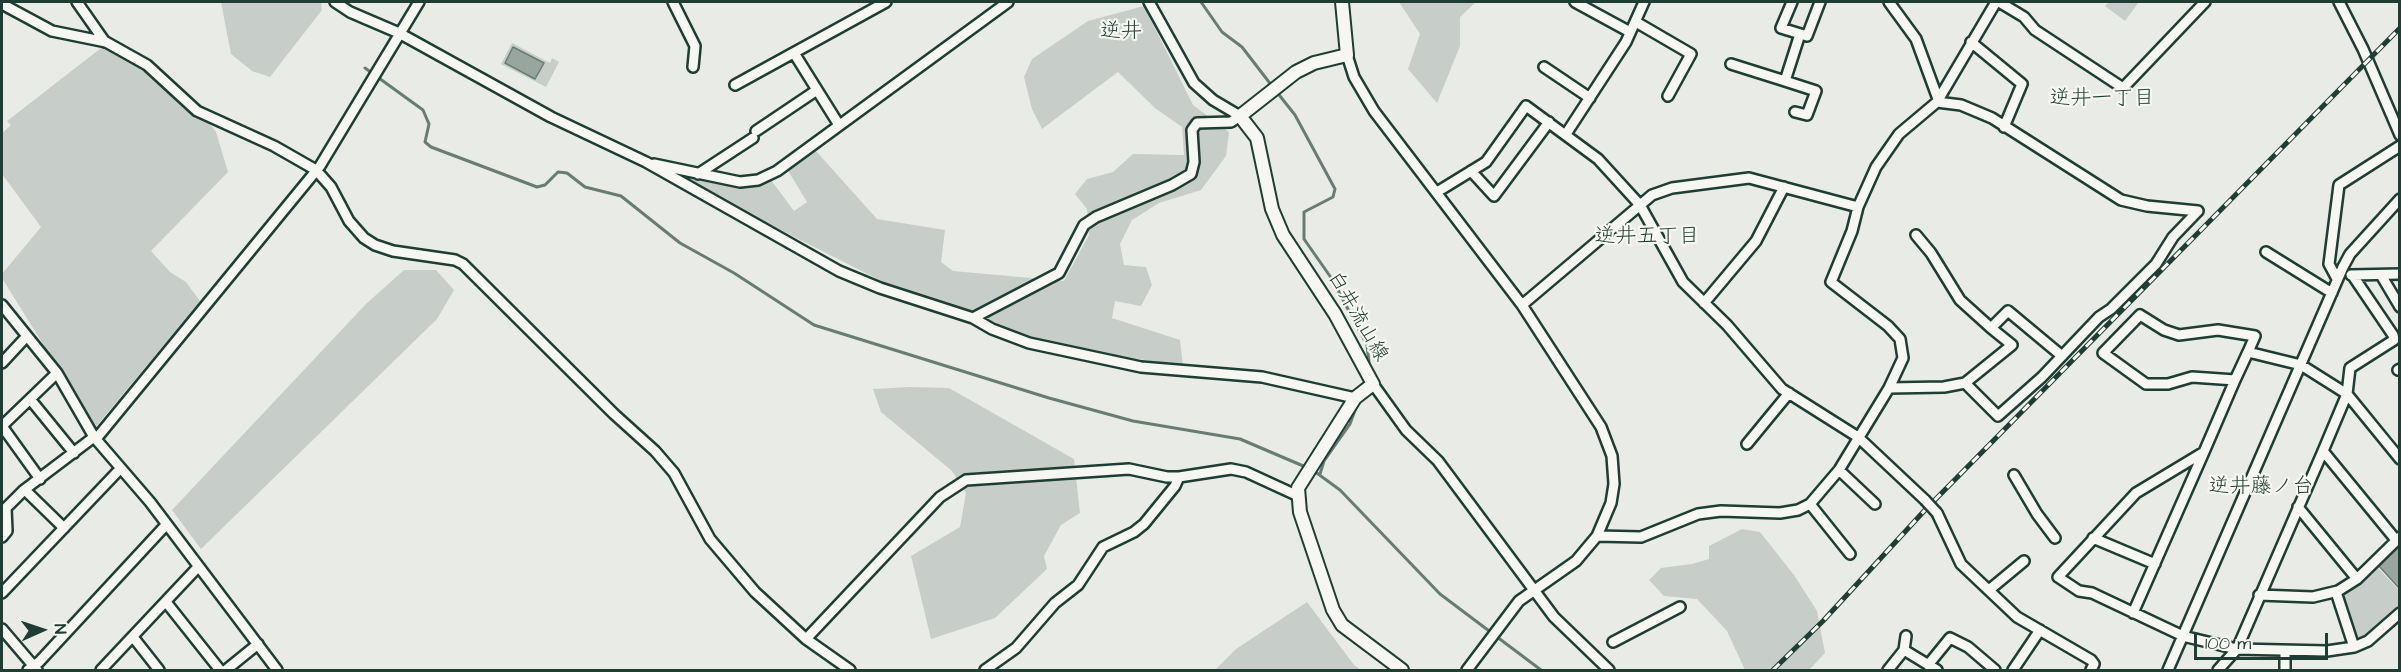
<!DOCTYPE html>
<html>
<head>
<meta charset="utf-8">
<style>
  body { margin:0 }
  #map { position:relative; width:2401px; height:672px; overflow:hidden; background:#e9ebe7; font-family:"Architects Daughter",sans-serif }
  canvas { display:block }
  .frame { position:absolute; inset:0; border:3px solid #1f3d34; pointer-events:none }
  .north { position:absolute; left:12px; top:600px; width:60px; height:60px; -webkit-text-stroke:4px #f6f6f2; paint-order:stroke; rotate:87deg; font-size:16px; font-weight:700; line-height:24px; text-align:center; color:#1f3d34 }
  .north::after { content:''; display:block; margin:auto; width:21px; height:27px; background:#1f3d34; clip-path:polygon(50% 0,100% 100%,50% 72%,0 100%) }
  .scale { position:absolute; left:2194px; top:633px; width:134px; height:27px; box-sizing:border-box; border:3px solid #1f3d34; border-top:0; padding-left:8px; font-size:18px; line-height:21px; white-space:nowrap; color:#1f3d34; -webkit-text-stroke:4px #f6f6f2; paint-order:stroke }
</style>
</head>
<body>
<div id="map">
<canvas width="2401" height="672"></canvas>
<div class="frame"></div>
<div class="north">N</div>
<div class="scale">100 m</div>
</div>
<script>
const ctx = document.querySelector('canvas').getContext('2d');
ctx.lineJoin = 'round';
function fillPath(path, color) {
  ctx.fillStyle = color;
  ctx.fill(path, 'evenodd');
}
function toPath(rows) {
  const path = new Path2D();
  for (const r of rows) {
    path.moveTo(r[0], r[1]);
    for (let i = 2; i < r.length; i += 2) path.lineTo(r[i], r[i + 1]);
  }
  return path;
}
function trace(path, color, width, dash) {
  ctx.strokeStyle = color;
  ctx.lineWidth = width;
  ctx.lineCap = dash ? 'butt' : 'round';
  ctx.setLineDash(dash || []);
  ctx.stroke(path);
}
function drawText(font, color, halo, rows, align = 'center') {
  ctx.font = font + ' "Architects Daughter","Klee One",sans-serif';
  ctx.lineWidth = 4.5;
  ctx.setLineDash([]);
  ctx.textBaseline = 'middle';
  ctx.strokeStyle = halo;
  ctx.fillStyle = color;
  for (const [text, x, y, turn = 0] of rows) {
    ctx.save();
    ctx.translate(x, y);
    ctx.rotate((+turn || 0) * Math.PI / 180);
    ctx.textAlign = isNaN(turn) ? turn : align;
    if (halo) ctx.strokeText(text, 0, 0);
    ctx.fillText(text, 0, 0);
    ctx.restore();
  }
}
const green = toPath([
  [221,2,321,2,322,10,270,77,252,71,231,54],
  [1399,2,1476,2,1460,17,1460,46,1437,103,1408,69,1420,34],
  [2109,2,2139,2,2125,21,2105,6],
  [1144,6,1193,105,1229,132,1226,156,1201,190,1159,203,1132,220,1120,244,1124,265,1146,267,1152,285,1141,306,1115,301,1112,318,1180,340,1183,366,1095,352,1018,334,970,310,901,291,690,184,667,170,739,186,771,180,794,211,807,202,787,169,816,151,877,219,945,230,941,262,953,271,1064,281,1089,235,1087,209,1075,194,1087,179,1113,172,1133,154,1184,155,1182,127,1155,108,1118,72,1042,129,1032,109,1024,77,1032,59,1088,21],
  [512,43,550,63,552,58,559,62,546,87,501,64],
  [105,45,146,68,145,70,156,77,185,106,206,119,216,132,228,172,151,251,170,272,186,282,200,301,95,428,2,278,2,274,41,227,2,174,2,133,11,125,7,121],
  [404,270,436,270,454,290,437,319,201,549,172,510,366,304],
  [909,387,949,388,1074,459,1080,513,1061,525,1044,556,1047,569,995,618,931,639,911,556,960,527,966,493,952,471,881,412,873,389],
  [1742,529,1760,532,1794,575,1817,611,1825,653,1809,670,1745,670,1727,631,1697,599,1664,596,1649,580,1661,568,1692,564,1709,559,1709,546],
  [2376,566,2399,590,2399,606,2379,628,2356,643,2340,596,2354,588],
  [1307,602,1354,665,1361,670,1215,670,1236,649]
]);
const water = toPath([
  [513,47,544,63,535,79,505,63,513,47],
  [2399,543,2399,588,2378,565,2399,543]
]);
const stream = toPath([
  [1201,2,1222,32,1242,47,1272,86],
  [365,68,423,110,429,124,425,142,431,147,537,187,545,185,558,172,567,173,585,187,621,196,680,243,734,273,814,325,1049,398,1133,421,1240,439,1308,468],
  [1276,91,1295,115,1335,189,1333,197,1304,212,1304,239,1332,279,1367,345,1370,371],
  [1314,471,1340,490,1440,594,1541,670],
  [1320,474,1324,461,1350,424,1357,405]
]);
const minor = toPath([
  [77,2,105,42],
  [335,2,350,12,399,33,551,117,646,162,839,271,880,288,973,318,992,329,1029,343,1141,367,1262,377,1355,398],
  [673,2,695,46,693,67],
  [1575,2,1630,32],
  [1792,2,1781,28,1807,36,1820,2],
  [1889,2,1916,39,1938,99],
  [1999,2,2024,17,2035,30,2123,88,2205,2],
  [2339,2,2363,49,2400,135],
  [2,4,52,31,106,42,147,65,197,111,274,146,316,170,331,187,349,221,364,238,375,245,393,251,455,260,463,264,614,414,655,451,674,473,710,539,755,592,806,639,850,670],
  [1636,22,1691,54,1668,96],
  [1971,42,2022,84,2004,127],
  [794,53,839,125],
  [1347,55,1354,77,1374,111,1522,305,1601,427,1612,456,1614,484,1611,503,1597,536,1576,561,1519,601,1467,670],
  [1731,64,1785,81],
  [1544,67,1590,98],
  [735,85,886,2],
  [1937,102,1961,105,1992,118,2121,200,2147,206,2198,211],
  [1795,112,1807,115,1816,91,1785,81,1800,34],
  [756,131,817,90],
  [1566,134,1626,42,1644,2],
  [654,164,740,182,758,180,777,171,1008,2],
  [1471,171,1494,196,1549,122],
  [698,174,753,138],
  [1437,192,1486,162,1526,106,1598,159,1640,205,1683,282,1727,325,1782,389,1858,437,1925,500],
  [1916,235,1931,253,1960,300,1991,328],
  [2266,252,2332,293],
  [2351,275,2400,274],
  [2381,275,2400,307],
  [2337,279,2329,264,2339,185,2400,146],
  [1704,303,1756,241,1784,187],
  [2,305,57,373,94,437,150,502,277,670],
  [1522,305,1652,195,1672,188,1749,178,1858,207],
  [973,318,1059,273,1084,225,1096,217,1172,185,1191,174,1194,162,1192,130,1197,123,1231,122,1240,116,1213,100,1194,83,1149,2],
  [2248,352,2301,365,2347,394,2400,459],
  [2,363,27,336],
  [2398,370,2400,369],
  [1965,383,1998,416,2042,377,2099,317,2111,309,2156,264,2173,237,2198,211],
  [1373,384,1406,430,1438,461,1554,617,1609,670],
  [1889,388,1944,387,1965,383,2012,345,1991,328,2008,311,2062,356],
  [30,399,74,453],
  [96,439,320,166,419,2],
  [1747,444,1789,393],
  [2323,451,2396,540],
  [2204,452,2136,493,2058,577,2079,591,2092,593,2183,636,2237,649,2327,651,2354,647,2368,641,2400,613],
  [1839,470,1875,504],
  [2014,475,2037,514,2055,538],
  [40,479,2,426,57,373],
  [25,490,64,528],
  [1810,504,1850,554],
  [2298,507,2357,579],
  [1937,513,1961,564,2017,617,2091,660,2094,664,2091,670],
  [1597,536,1641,537,1698,514,1721,511,1780,513,1798,510,1810,504,1839,470,1889,388,1903,358,1900,339,1888,326,1831,282,1852,231,1858,207,1876,167,1899,134,1937,102,1996,2],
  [2,537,7,531,6,508,24,490,94,437],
  [2093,538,2155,564],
  [1989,590,2024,561],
  [2336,592,2354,647],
  [2,593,120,469],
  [2259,595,2313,597,2338,591,2357,579,2400,537],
  [166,602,220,670],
  [2133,613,2204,452,2235,380,2248,352,2255,336,2218,330,2179,335,2164,330,2140,315,2103,353,2146,384,2168,384,2192,377,2235,380],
  [2,629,37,670],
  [133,637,159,670],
  [806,639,940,497,966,480,1129,469,1167,477,1179,477],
  [1613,642,1680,607],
  [1904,650,1906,636],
  [1928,665,1950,638,1968,647,1995,670],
  [28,670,39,662,166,525],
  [101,670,198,567],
  [226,670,258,644],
  [985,670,1016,648,1055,603,1078,585,1103,547,1134,532,1144,524,1175,486,1179,477,1231,469,1246,472,1296,495],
  [1888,670,1904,650,1937,670],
  [2013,670,2040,630],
  [2168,670,2343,267,2350,254,2400,199],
  [2218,670,2237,649,2323,451,2347,394,2350,368,2394,340,2393,335,2353,276],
  [2285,670,2285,651]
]);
const major = toPath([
  [1342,2,1347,55,1314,63,1296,72,1240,116,1257,138,1272,209,1283,235,1335,314,1373,384,1355,398,1298,488,1300,512,1333,610,1342,625,1402,670]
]);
const rail = toPath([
  [1773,670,1823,621,1925,510,2400,28]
]);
const minorBridge = toPath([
  [1925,500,1937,513]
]);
const streetNames = [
  ["白井流山線",1357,317,60]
];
const neighbourhoodNames = [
  ["逆井",1121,33],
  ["逆井一丁目",2102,100],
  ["逆井五丁目",1647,238],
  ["逆井藤ノ台",2261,488]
];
fillPath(green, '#c7cec9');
fillPath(water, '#99a6a0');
trace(water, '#687c75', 1.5);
trace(stream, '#687c75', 3);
trace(minor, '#1f3d34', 14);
trace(major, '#1f3d34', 16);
trace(minor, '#f6f6f2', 9);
trace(major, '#f6f6f2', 12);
trace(rail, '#1f3d34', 5);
trace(rail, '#f6f6f2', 3, [9]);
trace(minorBridge, '#1f3d34', 14, []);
trace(minorBridge, '#f6f6f2', 9);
drawText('20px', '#1f3d34', '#f6f6f2', streetNames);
drawText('21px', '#1f3d34', '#f6f6f2', neighbourhoodNames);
</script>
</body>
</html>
